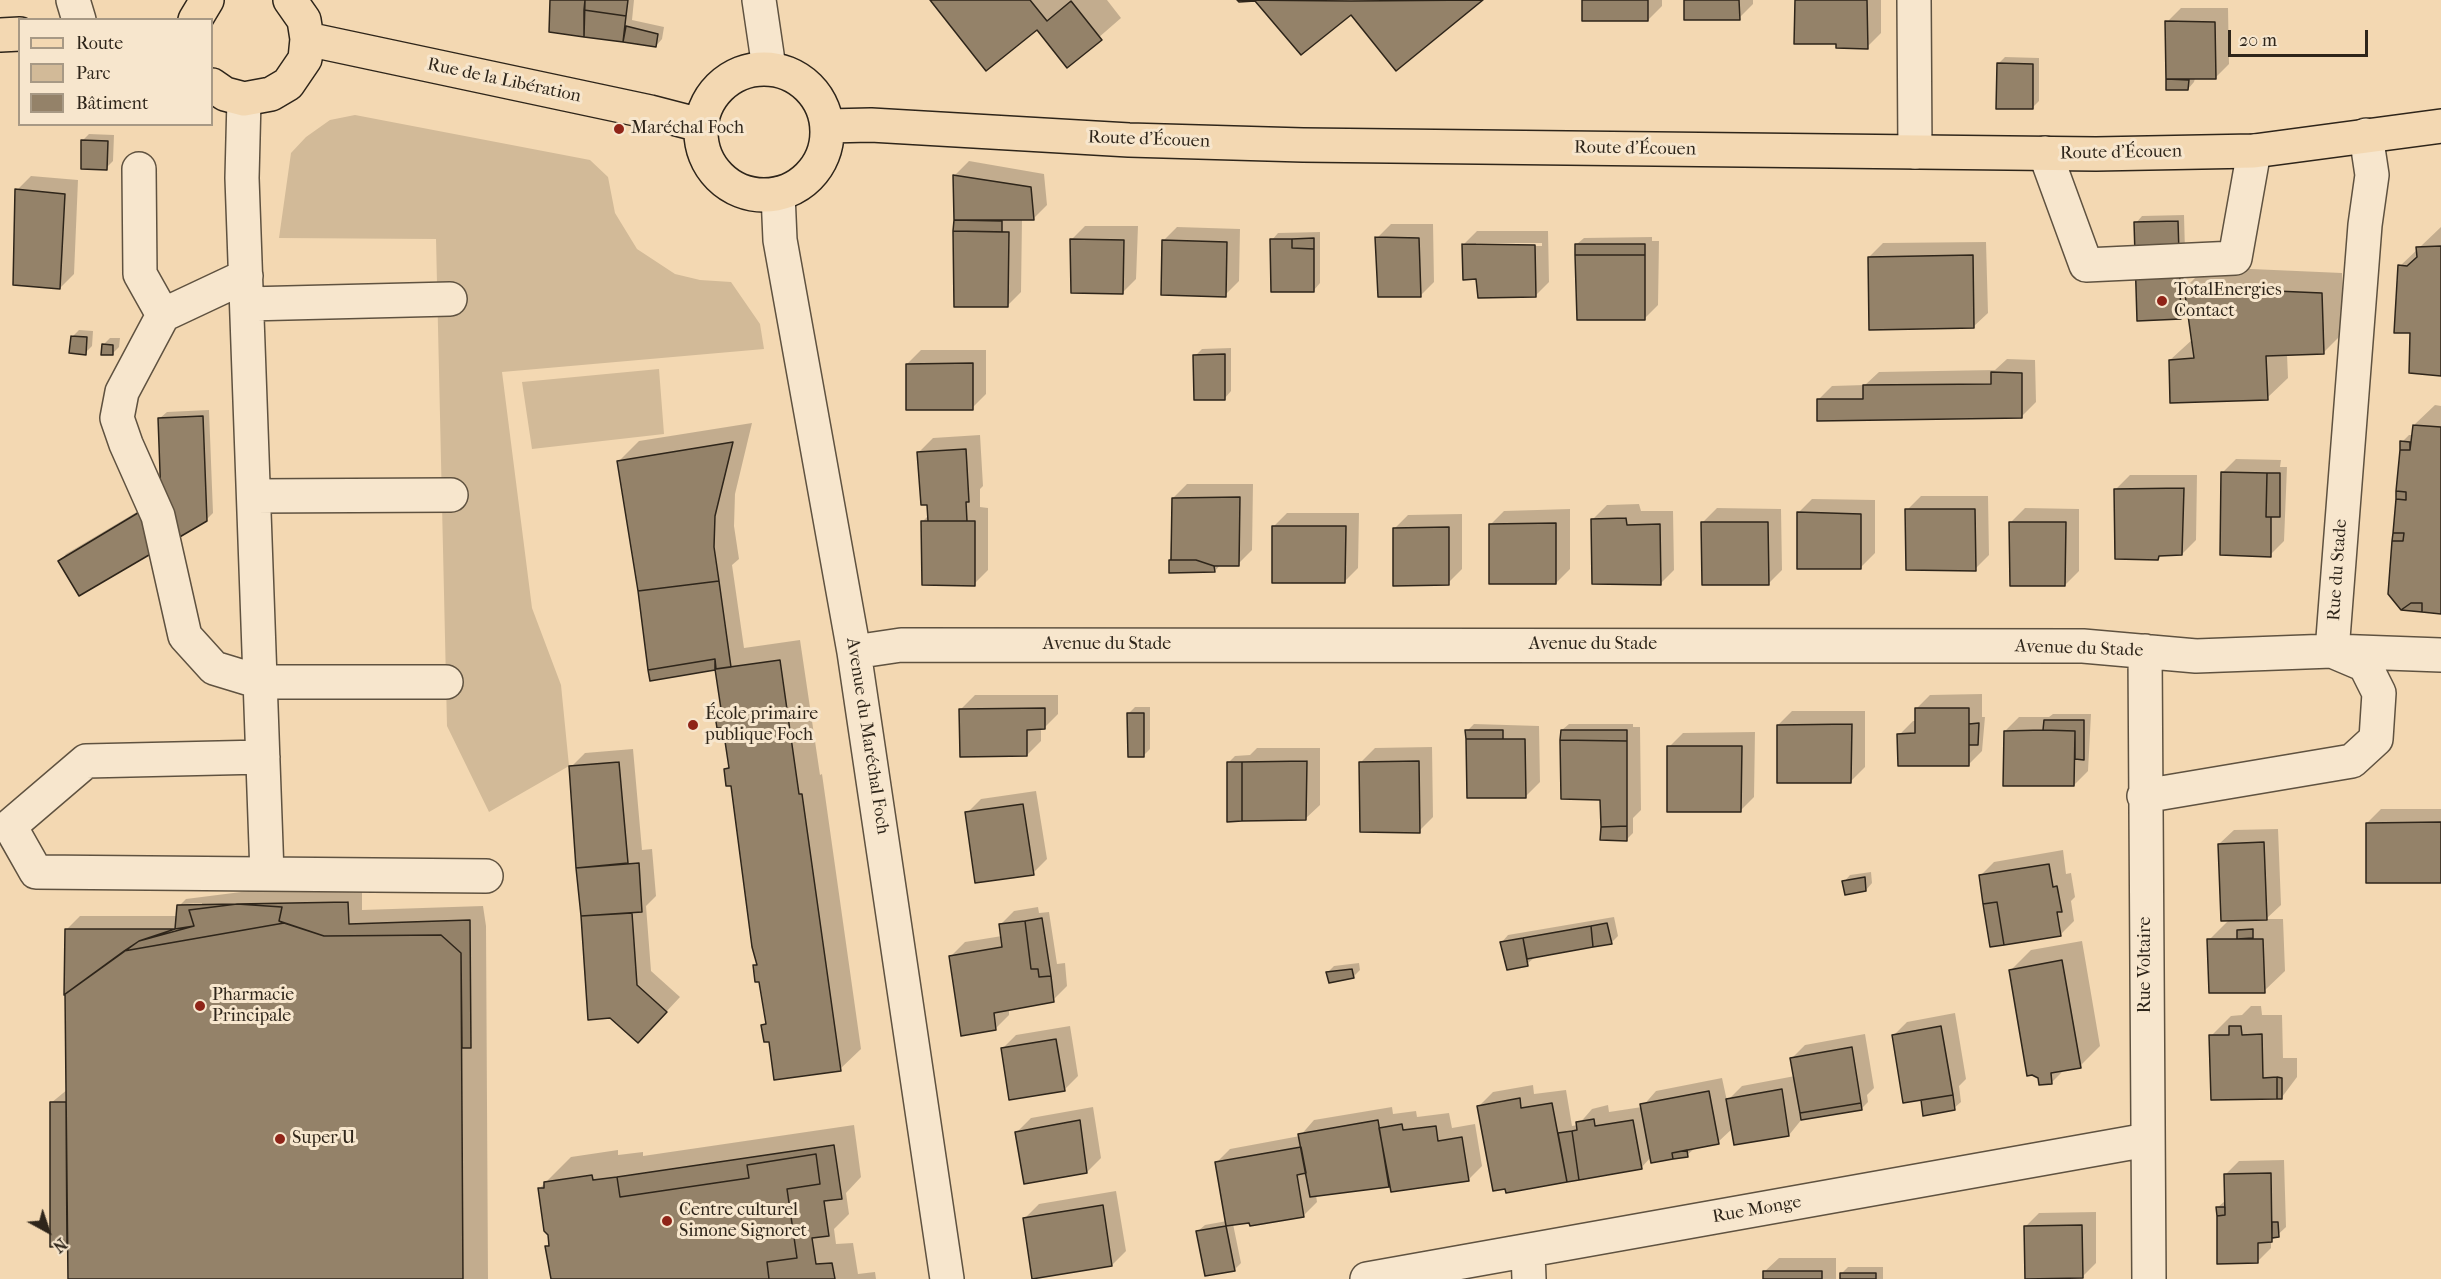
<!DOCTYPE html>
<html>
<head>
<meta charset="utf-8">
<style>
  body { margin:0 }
  #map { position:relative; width:2441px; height:1279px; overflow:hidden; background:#f3d8b2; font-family:"IM FELL French Canon",serif }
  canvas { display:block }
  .legend { position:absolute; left:18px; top:18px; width:195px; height:108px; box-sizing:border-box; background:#f7e6cd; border:2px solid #a79985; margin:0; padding:8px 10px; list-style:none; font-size:18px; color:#2e251a }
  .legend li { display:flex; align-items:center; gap:12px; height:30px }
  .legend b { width:30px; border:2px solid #a79985 }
  .north { position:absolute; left:18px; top:1201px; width:60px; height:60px; -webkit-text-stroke:4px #f7e6cd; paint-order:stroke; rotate:140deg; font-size:16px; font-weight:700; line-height:24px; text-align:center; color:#2e251a }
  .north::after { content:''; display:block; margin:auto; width:21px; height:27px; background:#2e251a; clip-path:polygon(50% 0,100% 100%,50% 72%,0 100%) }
  .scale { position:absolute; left:2228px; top:30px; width:140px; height:27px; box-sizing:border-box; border:3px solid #2e251a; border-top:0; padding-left:8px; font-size:18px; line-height:21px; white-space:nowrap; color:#2e251a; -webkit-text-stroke:4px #f7e6cd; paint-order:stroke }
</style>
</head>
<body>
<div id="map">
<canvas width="2441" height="1279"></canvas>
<ul class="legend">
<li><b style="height:8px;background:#f3d8b2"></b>Route</li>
<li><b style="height:16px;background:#d2ba98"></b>Parc</li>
<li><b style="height:16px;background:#948269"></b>Bâtiment</li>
</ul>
<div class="north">N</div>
<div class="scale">20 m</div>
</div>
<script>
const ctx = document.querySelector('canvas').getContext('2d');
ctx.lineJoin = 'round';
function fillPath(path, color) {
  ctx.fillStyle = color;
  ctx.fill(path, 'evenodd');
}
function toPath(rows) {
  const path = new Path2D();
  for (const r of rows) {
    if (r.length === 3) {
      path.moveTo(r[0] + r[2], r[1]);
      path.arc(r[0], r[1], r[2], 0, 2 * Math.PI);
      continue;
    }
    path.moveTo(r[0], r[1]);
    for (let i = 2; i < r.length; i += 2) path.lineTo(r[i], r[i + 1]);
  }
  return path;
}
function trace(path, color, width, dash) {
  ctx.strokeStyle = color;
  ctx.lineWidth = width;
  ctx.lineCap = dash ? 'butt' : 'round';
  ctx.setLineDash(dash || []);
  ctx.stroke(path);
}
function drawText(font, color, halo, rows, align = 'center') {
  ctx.font = font + ' "IM FELL French Canon",serif';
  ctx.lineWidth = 6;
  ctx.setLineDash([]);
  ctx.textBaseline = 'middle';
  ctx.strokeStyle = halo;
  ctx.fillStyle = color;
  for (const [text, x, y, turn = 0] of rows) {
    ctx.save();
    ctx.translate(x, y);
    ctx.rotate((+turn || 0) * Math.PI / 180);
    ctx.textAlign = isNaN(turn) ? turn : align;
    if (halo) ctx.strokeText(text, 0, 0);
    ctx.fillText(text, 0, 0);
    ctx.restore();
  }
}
const green = toPath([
  [355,115,590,160,608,177,615,213,637,249,675,274,700,280,731,282,760,324,764,349,502,372,532,608,561,685,569,766,489,812,447,726,436,239,279,238,291,153,306,137,330,120],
  [659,369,664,434,532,449,522,382]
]);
const shadow = toPath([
  [552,0,634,0,632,20,664,27,662,39,656,46,550,30],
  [932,0,1107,0,1121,18,1067,65,1037,28],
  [1257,0,1481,0,1396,69,1351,13,1301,53],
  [1584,0,1662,0,1662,6,1648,20],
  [1685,0,1753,0,1753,4,1739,18],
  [1796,0,1881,0,1881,33,1867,47,1837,43],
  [2181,8,2228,8,2229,64,2215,78,2195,78,2194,82,2188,89,2168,88,2167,22],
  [2005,57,2039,58,2039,101,2032,108,1998,64],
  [89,134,114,135,113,161,106,168,82,141],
  [969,161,1044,174,1047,205,1033,219,1022,219,1021,292,1007,306,955,231,955,175],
  [31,176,78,180,74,274,60,288,17,190],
  [2184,215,2186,287,2206,267,2342,273,2344,332,2323,353,2287,354,2288,378,2267,398,2170,360,2193,339,2188,309,2180,318,2136,223,2142,216],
  [1391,224,1433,224,1434,282,1420,296,1377,238],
  [1085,226,1138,226,1136,279,1122,293,1071,240],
  [1177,227,1240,229,1239,281,1225,295,1163,241],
  [2441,227,2441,374,2412,332,2400,266],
  [1477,231,1548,231,1549,282,1535,296,1477,277,1463,245],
  [1476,243,1542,243,1542,246,1476,246],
  [1320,232,1320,283,1314,290,1272,240,1278,233],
  [1652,237,1652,241,1659,241,1658,305,1644,319,1577,244,1584,238],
  [1986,242,1988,313,1973,327,1869,257,1883,243],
  [79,330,93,331,92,346,85,353,72,337],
  [110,338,120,338,119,347,112,354,103,345],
  [1231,348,1231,391,1225,398,1195,356,1202,349],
  [921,350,986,350,986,394,972,408,907,364],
  [2007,359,2035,360,2036,402,2022,416,1818,400,1832,386,1865,385,1879,372,1995,370],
  [2435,405,2441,406,2441,612,2402,442,2409,435,2413,435,2414,425],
  [209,410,213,513,206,520,60,561,66,554,162,497,160,418,167,412],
  [752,423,735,494,734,526,739,559,732,565,744,648,800,640,820,775,822,774,861,1049,840,1069,770,1040,763,1025,767,1021,761,980,755,966,758,962,733,784,725,770,730,765,724,727,716,710,722,704,716,667,651,679,619,461,639,441],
  [980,435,983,486,980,489,980,507,988,508,988,570,974,584,922,522,929,515,919,452,933,438],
  [2236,459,2281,460,2280,467,2287,467,2284,541,2270,555,2222,473],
  [2130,475,2197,475,2196,540,2182,554,2161,554,2158,558,2116,489],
  [1187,484,1253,484,1252,550,1238,564,1221,564,1215,571,1170,560,1173,498],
  [1921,496,1988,496,1989,555,1975,569,1907,510],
  [1812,499,1875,500,1875,553,1861,567,1798,513],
  [1639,504,1641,511,1673,511,1674,570,1660,584,1593,519,1607,505],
  [1717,508,1781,509,1782,570,1768,584,1703,522],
  [2025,508,2079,509,2079,571,2065,585,2011,522],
  [1570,509,1570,569,1556,583,1490,525,1504,511],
  [1287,513,1359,513,1358,568,1344,582,1273,527],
  [1462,514,1462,569,1448,583,1394,529,1408,515],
  [1982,694,1982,717,1985,717,1982,751,1968,765,1899,735,1913,721,1917,721,1916,709,1930,695],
  [975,695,1058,695,1058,714,1044,728,1041,728,1041,741,1027,755,961,709],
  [1135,707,1150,707,1150,749,1144,755,1128,714],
  [1792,711,1865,711,1865,767,1851,781,1778,725],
  [2053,714,2091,714,2088,771,2074,785,2005,731,2019,717,2049,717],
  [1474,724,1539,726,1540,782,1526,796,1467,731],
  [1569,724,1633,724,1633,727,1640,727,1641,810,1633,818,1633,833,1626,840,1562,730],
  [1755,732,1754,797,1740,811,1669,747,1683,733],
  [1432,747,1433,817,1419,831,1361,762,1375,748],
  [1257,748,1320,748,1320,805,1305,819,1229,762,1235,756,1250,755],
  [633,749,642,850,652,849,656,896,646,906,651,971,680,997,652,1027,610,1016,590,1018,571,767,585,753],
  [1036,791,1047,859,1033,873,967,813,981,799],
  [2381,809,2441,809,2441,881,2367,823],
  [2278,829,2281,905,2266,919,2283,919,2285,971,2264,991,2209,940,2230,919,2219,844,2234,830],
  [2063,850,2066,874,2071,873,2075,897,2071,901,2074,921,2060,935,1980,876,1994,862],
  [1871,872,1872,883,1866,890,1844,882,1850,875],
  [362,888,362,910,483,906,486,926,488,1279,69,1279,69,1243,67,1245,51,1103,68,1089,66,930,80,916,178,916,179,906,186,899,249,891],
  [202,903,202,906,183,907,183,904],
  [1038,907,1039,913,1049,912,1057,964,1065,963,1067,986,1053,1000,1009,1009,1009,1015,995,1029,951,956,965,942,1002,936,1000,925,1014,911],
  [1614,917,1618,936,1611,943,1534,958,1527,964,1502,942,1508,935],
  [2082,941,2100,1046,2080,1066,2065,1069,2052,1082,2010,971,2031,950],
  [1359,963,1360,970,1353,977,1327,973,1334,966],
  [2251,1006,2261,1006,2262,1015,2282,1015,2283,1058,2297,1058,2297,1077,2282,1097,2211,1036,2231,1016,2242,1015],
  [1955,1013,1966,1079,1959,1086,1961,1102,1954,1108,1923,1098,1893,1036,1907,1022],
  [1070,1026,1078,1076,1064,1090,1002,1049,1016,1035],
  [1865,1034,1874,1088,1867,1095,1868,1102,1861,1109,1802,1119,1789,1135,1733,1128,1718,1142,1694,1149,1687,1155,1651,1157,1641,1168,1507,1191,1479,1106,1493,1092,1533,1085,1534,1094,1566,1090,1572,1126,1578,1125,1592,1109,1608,1105,1609,1112,1642,1107,1656,1091,1722,1078,1727,1101,1742,1086,1795,1076,1791,1059,1805,1045],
  [1093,1107,1101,1158,1087,1172,1017,1132,1031,1118],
  [1392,1107,1393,1114,1416,1111,1417,1117,1449,1113,1452,1128,1475,1124,1482,1166,1468,1180,1390,1185,1316,1195,1317,1202,1303,1216,1233,1224,1241,1263,1234,1270,1198,1231,1205,1225,1227,1221,1216,1163,1230,1149,1300,1136,1314,1120],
  [854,1125,861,1177,846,1193,849,1214,834,1229,836,1244,853,1243,858,1274,875,1272,876,1279,552,1279,547,1247,550,1243,539,1189,571,1157,618,1150,618,1155,643,1152,643,1156],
  [2284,1160,2286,1227,2271,1241,2271,1248,2257,1262,2218,1207,2225,1201,2225,1175,2239,1161],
  [1116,1191,1126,1251,1112,1265,1025,1218,1039,1204],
  [2096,1212,2096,1263,2082,1277,2025,1227,2039,1213],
  [1779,1258,1836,1258,1836,1279,1764,1279,1764,1272],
  [1848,1267,1883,1267,1883,1279,1842,1279,1842,1273]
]);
const building = toPath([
  [550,0,585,0,584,37,549,32,550,0],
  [585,0,628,0,626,16,584,10,585,0],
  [930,0,1030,0,1047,21,1071,1,1102,40,1067,68,1037,30,986,71,930,0],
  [1237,0,1351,1,1483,0,1396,71,1351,15,1301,55,1255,1,1239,2,1237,0],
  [1582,0,1648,0,1648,21,1582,21,1582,0],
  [1684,0,1739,0,1740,20,1684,20,1684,0],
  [1795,0,1867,0,1868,49,1836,48,1836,44,1794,44,1795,0],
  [584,10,626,16,623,42,584,37,584,10],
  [2165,21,2215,22,2216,79,2166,79,2165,21],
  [626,26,658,34,656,47,623,42,626,26],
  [1997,63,2033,64,2033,109,1996,109,1997,63],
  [2166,79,2189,80,2188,90,2166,90,2166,79],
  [81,140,108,141,107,170,81,169,81,140],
  [953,175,1031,187,1034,220,954,220,953,175],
  [15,189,65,194,60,289,13,285,15,189],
  [954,220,1002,221,1002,232,953,231,954,220],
  [2178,221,2181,319,2137,321,2134,222,2178,221],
  [953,231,1009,232,1008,307,954,307,953,231],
  [1375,237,1419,238,1421,297,1378,297,1375,237],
  [1314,238,1314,249,1292,248,1292,239,1314,238],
  [1070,239,1124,240,1123,294,1071,293,1070,239],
  [1270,239,1292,239,1292,248,1314,249,1314,292,1271,292,1270,239],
  [1162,240,1227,242,1226,297,1161,295,1162,240],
  [1462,244,1535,245,1536,297,1478,298,1476,279,1463,280,1462,244],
  [1575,244,1645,244,1645,255,1575,255,1575,244],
  [2441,246,2441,376,2409,373,2410,333,2394,333,2398,265,2407,266,2417,257,2416,247,2441,246],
  [1575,255,1645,255,1645,320,1577,320,1575,255],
  [1973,255,1974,328,1869,330,1868,257,1973,255],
  [2184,287,2322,293,2324,354,2266,356,2268,400,2170,403,2169,360,2194,358,2184,287],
  [71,336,87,337,86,355,69,353,71,336],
  [102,344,113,345,113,355,101,355,102,344],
  [1225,354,1225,400,1194,400,1193,355,1225,354],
  [973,363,973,410,906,410,906,364,973,363],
  [1991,372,2022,373,2022,418,1817,421,1817,399,1863,399,1863,385,1991,384,1991,372],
  [203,416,207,521,79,596,58,561,161,499,158,418,203,416],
  [2413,425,2441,427,2441,614,2422,612,2422,603,2411,603,2401,610,2388,594,2392,541,2403,541,2404,533,2393,533,2396,499,2406,500,2406,492,2396,491,2400,450,2410,450,2413,425],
  [2400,441,2410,442,2410,450,2400,450,2400,441],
  [733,442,715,516,714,547,719,581,638,591,617,461,733,442],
  [966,449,969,502,966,502,967,521,928,521,927,505,921,505,917,452,966,449],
  [2221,472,2267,473,2266,517,2271,517,2271,557,2220,555,2221,472],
  [2267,473,2280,473,2280,517,2266,517,2267,473],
  [2184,488,2182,555,2159,556,2158,560,2115,559,2114,489,2184,488],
  [2396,491,2406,492,2406,500,2396,499,2396,491],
  [1240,497,1239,566,1214,566,1196,560,1171,560,1172,498,1240,497],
  [1905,509,1975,509,1976,571,1906,570,1905,509],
  [1797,512,1861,514,1861,569,1797,569,1797,512],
  [1626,518,1627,525,1660,524,1661,585,1592,584,1591,519,1626,518],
  [921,521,975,521,975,586,922,585,921,521],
  [1701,522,1768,522,1769,585,1702,585,1701,522],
  [2009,522,2066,522,2065,586,2010,586,2009,522],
  [1556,523,1556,584,1489,584,1489,524,1556,523],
  [1272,526,1346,526,1345,583,1272,583,1272,526],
  [1449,527,1449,585,1393,586,1393,528,1449,527],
  [2393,533,2404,533,2403,541,2392,541,2393,533],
  [1169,560,1196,560,1214,566,1215,572,1169,573,1169,560],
  [719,581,731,667,716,669,715,659,648,670,638,591,719,581],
  [2411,603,2422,603,2422,612,2401,610,2411,603],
  [715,659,715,670,650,681,648,670,715,659],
  [780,660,799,794,802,794,841,1071,774,1080,769,1042,764,1042,761,1025,766,1024,759,982,755,982,753,965,757,965,752,947,731,786,726,786,724,769,729,768,723,728,717,728,714,710,721,709,715,669,780,660],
  [1045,708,1045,729,1027,730,1027,756,960,757,959,709,1045,708],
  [1915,708,1969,708,1969,766,1898,766,1897,734,1915,733,1915,708],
  [1127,713,1144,713,1144,757,1128,757,1127,713],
  [2044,720,2084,720,2084,760,2075,759,2075,731,2043,730,2044,720],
  [1979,723,1978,745,1969,745,1969,724,1979,723],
  [1852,724,1851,783,1777,783,1777,725,1852,724],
  [1465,730,1503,730,1503,739,1466,739,1465,730],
  [1561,730,1627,730,1627,741,1560,740,1561,730],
  [2043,730,2075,731,2074,786,2003,786,2004,731,2043,730],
  [1466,739,1525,739,1526,798,1467,798,1466,739],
  [1560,740,1627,741,1627,826,1601,827,1600,800,1561,799,1560,740],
  [1667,746,1742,746,1741,812,1667,812,1667,746],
  [1307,761,1306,820,1242,821,1242,762,1307,761],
  [1419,761,1420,833,1360,832,1359,762,1419,761],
  [619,762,628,863,576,868,569,766,619,762],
  [1227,762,1242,762,1242,821,1227,822,1227,762],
  [1023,804,1034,875,975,883,965,812,1023,804],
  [2441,822,2441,883,2366,883,2366,823,2441,822],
  [1627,826,1627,841,1600,840,1601,827,1627,826],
  [2264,842,2267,920,2221,921,2218,844,2264,842],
  [639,863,642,912,581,916,576,868,639,863],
  [2049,864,2053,887,2057,886,2062,912,2057,912,2061,936,2004,945,1997,902,1983,904,1979,875,2049,864],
  [1865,877,1866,891,1845,895,1842,881,1865,877],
  [348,902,349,924,470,920,471,1048,462,1048,461,953,441,935,324,936,279,921,282,907,237,904,348,902],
  [1997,902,2004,945,1990,947,1983,904,1997,902],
  [237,904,189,910,194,926,175,929,177,905,237,904],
  [237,904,282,907,279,921,284,923,124,951,139,941,194,926,189,910,237,904],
  [632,913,637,985,667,1012,638,1043,610,1018,588,1020,581,916,632,913],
  [1042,918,1051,976,1039,977,1038,969,1031,969,1025,921,1042,918],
  [1025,921,1031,969,1038,969,1039,977,1051,976,1054,1002,994,1013,996,1030,961,1036,949,956,1002,947,999,924,1025,921],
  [284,923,324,936,441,935,461,953,463,1279,68,1279,65,994,124,951,284,923],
  [1607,923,1612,944,1593,947,1591,926,1607,923],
  [1591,926,1593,947,1527,959,1523,938,1591,926],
  [65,929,175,929,139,941,64,995,65,929],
  [2253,929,2253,938,2237,939,2237,930,2253,929],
  [1523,938,1528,966,1507,970,1500,942,1523,938],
  [2207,939,2263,939,2265,993,2209,993,2207,939],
  [2062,960,2081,1068,2051,1073,2052,1084,2039,1085,2038,1078,2032,1075,2027,1076,2009,970,2062,960],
  [1352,969,1354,978,1329,983,1326,972,1352,969],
  [1941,1026,1953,1095,1903,1103,1892,1035,1941,1026],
  [2229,1026,2241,1026,2242,1035,2262,1034,2263,1078,2277,1077,2277,1099,2211,1100,2209,1035,2229,1035,2229,1026],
  [1056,1039,1065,1091,1009,1100,1001,1048,1056,1039],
  [1852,1047,1861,1103,1800,1113,1790,1058,1852,1047],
  [2277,1077,2282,1078,2282,1099,2277,1099,2277,1077],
  [1782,1089,1789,1136,1734,1145,1726,1099,1782,1089],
  [1709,1091,1719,1144,1672,1153,1673,1159,1651,1163,1640,1104,1709,1091],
  [1953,1095,1955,1110,1923,1116,1921,1100,1953,1095],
  [1520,1098,1521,1108,1552,1103,1567,1182,1506,1193,1505,1189,1493,1191,1477,1106,1520,1098],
  [50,1102,66,1102,67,1246,50,1247,50,1102],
  [1861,1103,1862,1110,1801,1120,1800,1113,1861,1103],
  [1594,1119,1595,1126,1633,1120,1642,1169,1579,1180,1572,1131,1577,1130,1576,1122,1594,1119],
  [1080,1120,1087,1173,1024,1184,1015,1132,1080,1120],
  [1378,1120,1389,1187,1310,1197,1298,1134,1378,1120],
  [1402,1124,1403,1130,1436,1126,1438,1141,1462,1137,1469,1181,1391,1192,1379,1128,1402,1124],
  [1572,1131,1579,1180,1567,1182,1558,1133,1572,1131],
  [834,1145,842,1199,824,1201,829,1236,812,1238,816,1264,832,1263,835,1279,769,1279,767,1262,797,1258,787,1189,820,1184,816,1154,747,1165,749,1178,620,1197,617,1177,834,1145],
  [1301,1147,1306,1173,1297,1175,1304,1217,1250,1226,1249,1223,1226,1226,1215,1162,1301,1147],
  [1687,1150,1688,1157,1673,1159,1672,1153,1687,1150],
  [816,1154,820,1184,787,1189,797,1258,767,1262,769,1279,551,1279,545,1246,549,1246,548,1235,544,1231,538,1188,544,1188,544,1182,592,1175,593,1180,617,1177,620,1197,749,1178,747,1165,816,1154],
  [2271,1173,2272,1242,2258,1243,2258,1263,2217,1264,2217,1216,2225,1215,2224,1174,2271,1173],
  [1103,1205,1112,1266,1032,1279,1023,1218,1103,1205],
  [2216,1207,2225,1207,2225,1215,2217,1216,2216,1207],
  [2272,1222,2278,1222,2279,1237,2272,1238,2272,1222],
  [2082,1225,2083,1278,2025,1279,2024,1226,2082,1225],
  [1226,1226,1235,1271,1205,1276,1196,1231,1226,1226],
  [1763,1271,1822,1271,1822,1279,1763,1279,1763,1271],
  [1840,1273,1876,1273,1876,1279,1840,1279,1840,1273]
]);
const minor = toPath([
  [73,0,79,20],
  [759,0,769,68],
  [1914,0,1915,152],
  [244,99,242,178,267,874],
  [2045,153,2086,265,2235,258,2254,151],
  [139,169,140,274,163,315],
  [778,194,780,240,854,652,947,1279],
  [246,276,163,315,122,392,117,418,126,444,158,516,185,636,214,668,260,682,446,682],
  [247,304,450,299],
  [254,496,451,495],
  [2145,651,2149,1279],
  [854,652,901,645,2083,646,2196,656,2332,651,2441,655],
  [263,757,86,761,10,826,36,872,486,876],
  [2144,796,2352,761,2376,739,2379,693,2365,665,2332,651,2365,225,2372,175,2366,135],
  [1528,1251,1529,1279],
  [1367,1279,2147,1140]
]);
const major = toPath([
  [195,20,207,0],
  [0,35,20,34],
  [307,39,650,112,700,125],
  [764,132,63],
  [212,85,225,94,244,99,271,94,288,84,305,59,307,39,304,20,290,0],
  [828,126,871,125,1129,140,1303,145,2096,154,2254,151,2441,126]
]);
const markers = [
  [619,129,6,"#8f2418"],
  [2162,301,6,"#8f2418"],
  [693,725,6,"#8f2418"],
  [200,1006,6,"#8f2418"],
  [280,1139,6,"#8f2418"],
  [667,1221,6,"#8f2418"]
];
const streetNames = [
  ["Rue de la Libération",504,81,12],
  ["Route d'Écouen",1149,140,2],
  ["Route d'Écouen",1635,149,1],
  ["Route d'Écouen",2121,153,-1],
  ["Rue du Stade",2338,570,-86],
  ["Avenue du Stade",1107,645],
  ["Avenue du Stade",1593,645],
  ["Avenue du Stade",2079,649,2],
  ["Avenue du Maréchal Foch",867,736,81],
  ["Rue Voltaire",2146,965,-90],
  ["Rue Monge",1757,1210,-10]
];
const poiNames = [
  ["Maréchal Foch",631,129],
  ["TotalEnergies",2174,291],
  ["Contact",2174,312],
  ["École primaire",705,715],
  ["publique Foch",705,736],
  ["Pharmacie",212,996],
  ["Principale",212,1017],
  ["Super U",292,1139],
  ["Centre culturel",679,1211],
  ["Simone Signoret",679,1232]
];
fillPath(green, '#d2ba98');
fillPath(shadow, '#0003');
fillPath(building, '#948269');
trace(building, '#2e251a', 1.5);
trace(minor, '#5f5240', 36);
trace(major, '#2e251a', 36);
trace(minor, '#f7e6cd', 33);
trace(major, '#f3d8b2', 33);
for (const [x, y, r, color] of markers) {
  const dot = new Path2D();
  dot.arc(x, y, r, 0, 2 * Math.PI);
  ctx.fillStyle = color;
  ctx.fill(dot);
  trace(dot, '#f7e6cd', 2);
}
drawText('18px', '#2e251a', '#f7e6cd', streetNames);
drawText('18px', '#2e251a', '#f7e6cd', poiNames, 'left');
</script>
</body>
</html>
